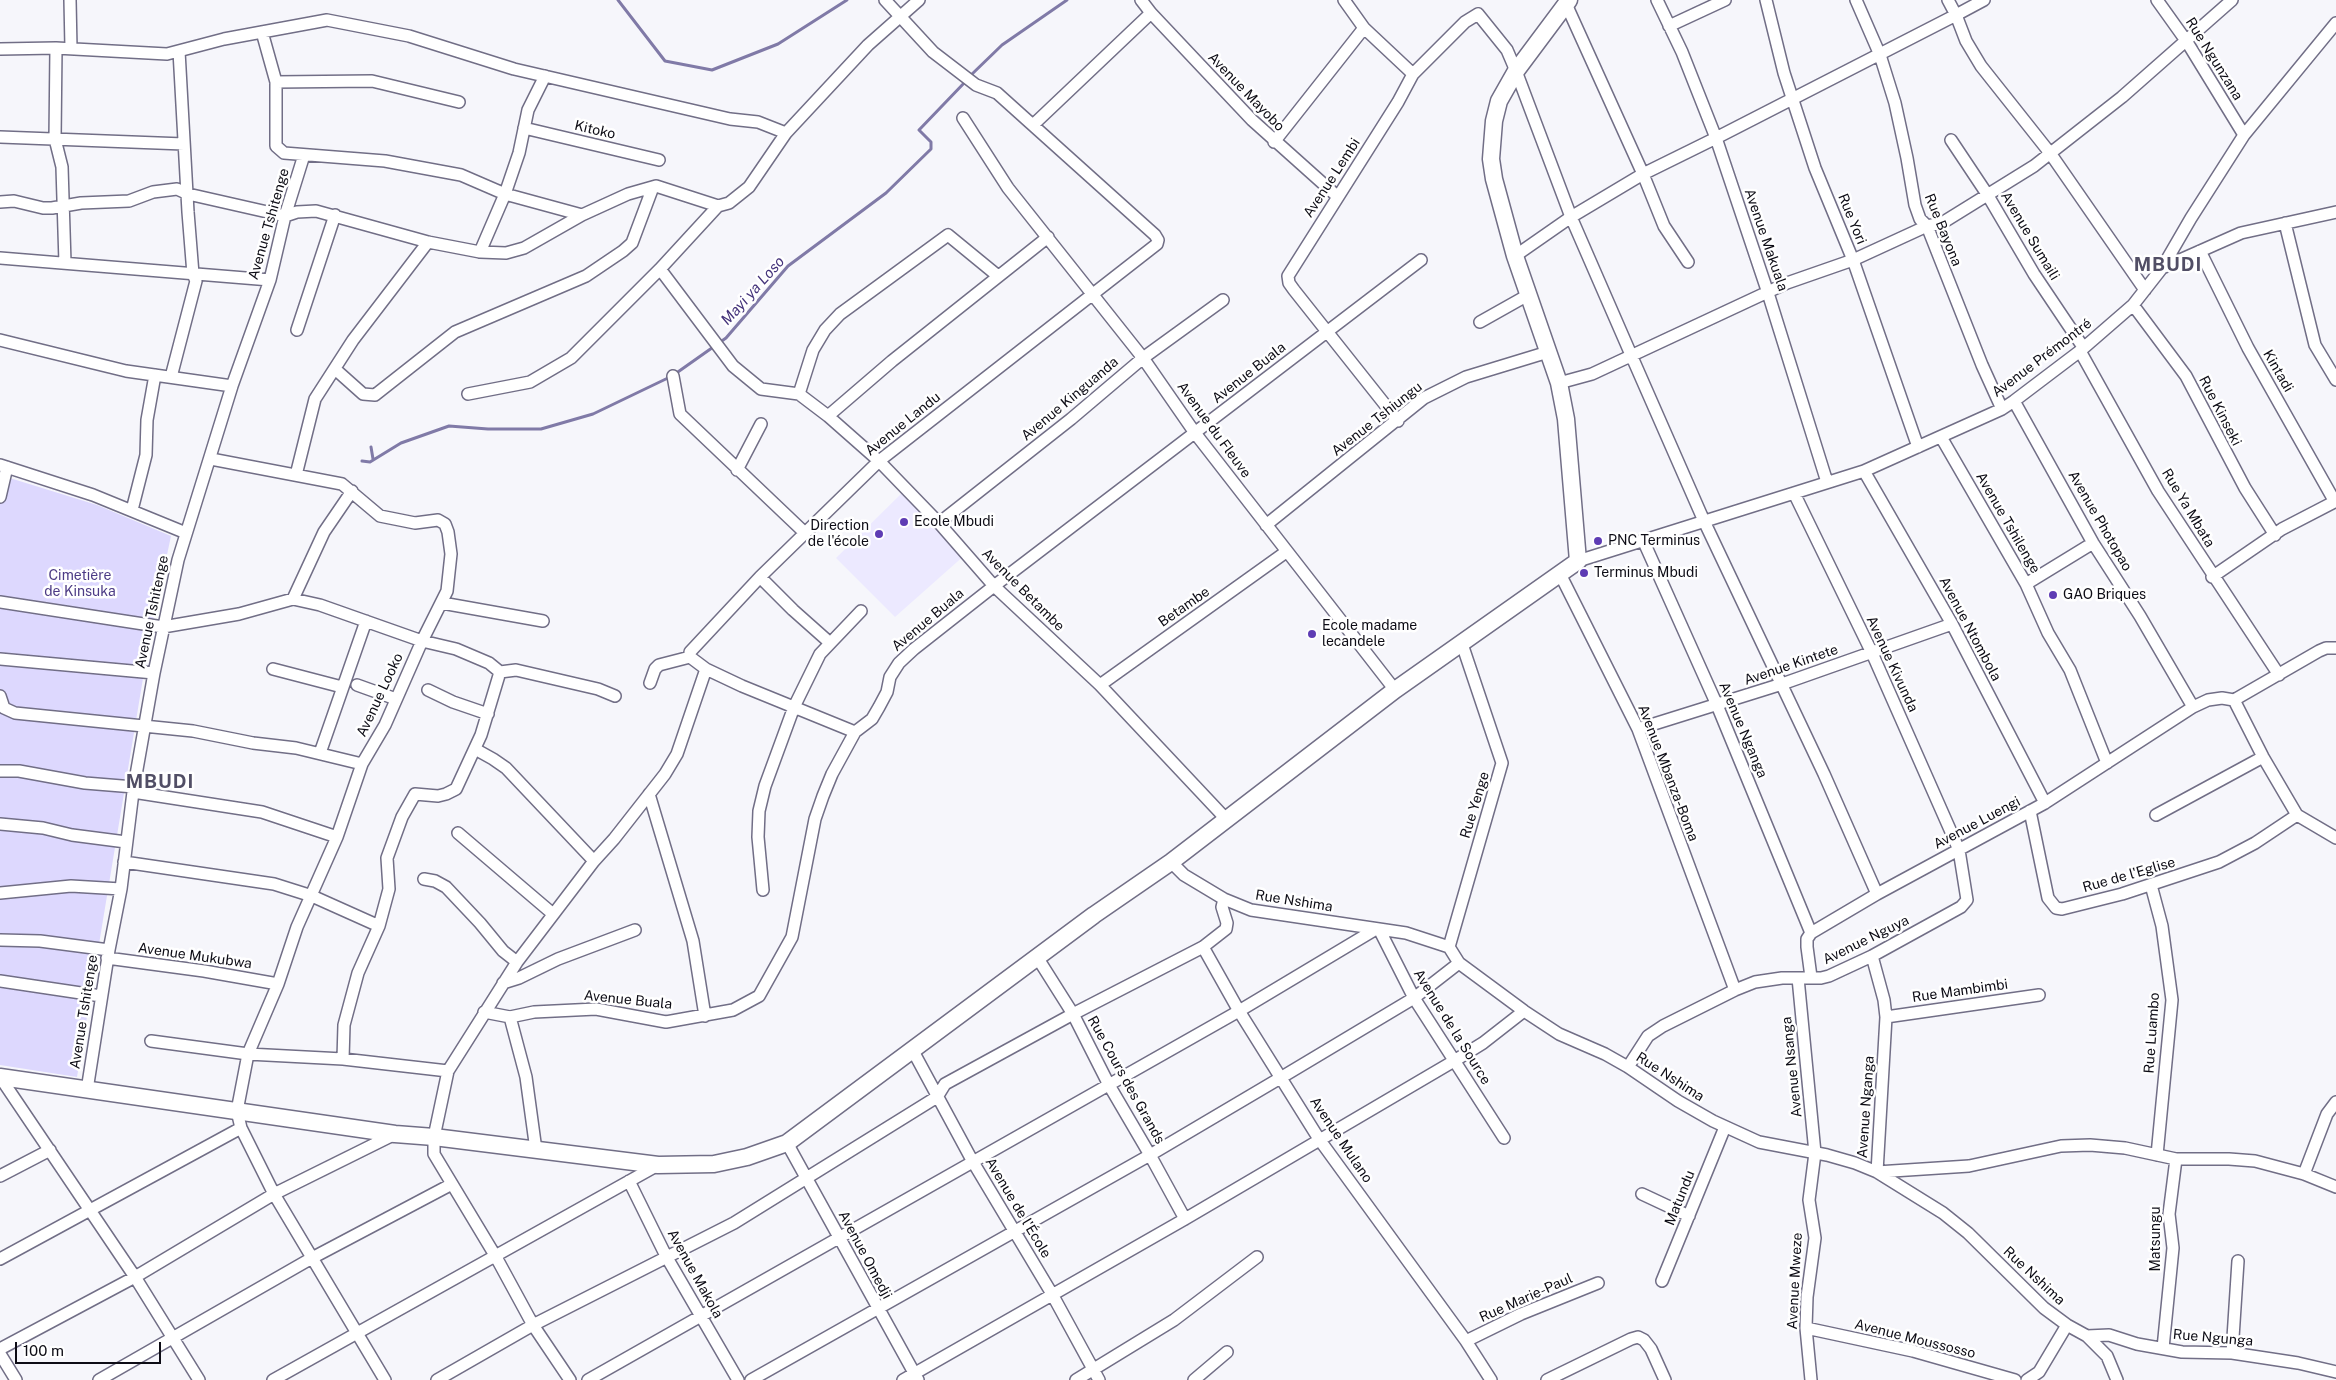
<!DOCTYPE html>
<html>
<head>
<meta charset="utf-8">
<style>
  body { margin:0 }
  #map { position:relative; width:2336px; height:1380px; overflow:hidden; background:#f6f6fb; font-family:"Public Sans",sans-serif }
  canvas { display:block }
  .scale { position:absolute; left:15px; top:1342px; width:146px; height:22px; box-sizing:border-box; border:2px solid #0d0c15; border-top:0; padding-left:6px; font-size:15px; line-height:18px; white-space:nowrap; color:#0d0c15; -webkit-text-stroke:4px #fff; paint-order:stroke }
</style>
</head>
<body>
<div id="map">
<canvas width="2336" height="1380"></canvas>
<div class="scale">100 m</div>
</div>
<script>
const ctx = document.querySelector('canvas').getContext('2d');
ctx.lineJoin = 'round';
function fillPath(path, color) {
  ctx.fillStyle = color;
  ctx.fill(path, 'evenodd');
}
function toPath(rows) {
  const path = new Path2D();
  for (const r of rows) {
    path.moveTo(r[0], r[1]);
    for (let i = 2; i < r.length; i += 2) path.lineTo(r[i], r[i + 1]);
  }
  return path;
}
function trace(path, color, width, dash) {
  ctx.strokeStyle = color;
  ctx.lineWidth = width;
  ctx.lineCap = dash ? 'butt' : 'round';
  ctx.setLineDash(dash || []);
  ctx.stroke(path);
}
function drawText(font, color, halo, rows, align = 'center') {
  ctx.font = font + ' "Public Sans",sans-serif';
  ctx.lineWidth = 5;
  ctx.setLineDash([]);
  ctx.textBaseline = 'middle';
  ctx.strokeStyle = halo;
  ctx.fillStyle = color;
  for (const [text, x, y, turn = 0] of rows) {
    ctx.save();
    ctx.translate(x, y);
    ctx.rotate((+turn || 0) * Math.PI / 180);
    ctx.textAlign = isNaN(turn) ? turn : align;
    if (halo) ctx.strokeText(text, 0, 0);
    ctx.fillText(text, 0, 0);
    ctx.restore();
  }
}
const built = toPath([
  [906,489,966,554,895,617,836,558]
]);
const green = toPath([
  [0,475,97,505,171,536,151,630,77,1077,0,1065]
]);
const stream = toPath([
  [618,0,665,61,712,70,778,44,847,0],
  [970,76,1002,45,1067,0],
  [675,374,726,338,788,266,886,193,931,149,931,142,919,130,966,81],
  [371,447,373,459],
  [362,461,370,462,401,443,449,426,488,429,541,429,593,414,670,377]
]);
const street = toPath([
  [70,0,71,48],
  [1141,0,1151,13,1252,120,1338,197],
  [1344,0,1364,28,1413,74],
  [1657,0,1682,52,1716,138,1956,15,1948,0],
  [1766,0,1784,73,1815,168,1853,260,1918,447],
  [1856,0,1880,55,1895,103,1907,158,1915,205,1920,219,1927,226,1982,365,2002,409],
  [1984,0,1956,15,1966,41,1981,66,2050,153,2145,290],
  [2157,0,2187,42,2244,135],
  [1669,26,1725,0],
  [262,32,276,82,276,146,284,153,385,161,461,175,505,194,582,215],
  [56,48,55,139,62,167,65,263],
  [0,49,56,48,167,54,224,39,327,20,409,36,514,69,730,119,758,122,786,133],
  [276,82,372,81,459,102],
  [963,118,1008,188,1143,358,1195,433,1395,690],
  [1033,125,1151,13],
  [524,128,659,160],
  [0,137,184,144],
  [1951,140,1987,194,2034,274,2083,347],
  [1274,142,1364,28],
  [0,202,14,201,43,208,52,208,81,203,129,201,153,192,177,189,188,194,285,216,297,212,316,211,428,242,480,252,506,253,524,248,582,215,628,194,656,186,718,206],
  [2285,223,2315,345,2336,380],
  [2200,251,2248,348,2335,502],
  [480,252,505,194,519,153,528,110,545,76],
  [1515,256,1571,217,1643,174,1566,4],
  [0,258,270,280],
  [1688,262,1664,226,1643,174,1716,138,1768,293,1827,482],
  [2162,268,2241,233,2336,212],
  [660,269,733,366,761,389,799,394,828,416,879,461,939,523,994,586,1100,685,1227,820],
  [2133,305,2186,376,2245,488,2275,535],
  [1480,322,1528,295],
  [297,330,335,215],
  [0,340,126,371,232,386],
  [2080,351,2158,491,2279,675],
  [335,369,363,394,375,395,455,332,586,276,623,251,632,243,653,187],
  [673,376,680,414,805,533],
  [171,377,196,281,193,274,188,212,179,51],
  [1559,383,1592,374,1787,283,1853,260,1927,226,1942,223,2034,166,2122,97,2232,0],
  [468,394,530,382,571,358,660,269,718,206,729,203,749,187,786,133,868,45,919,0],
  [799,394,813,350,825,330,840,314,948,235,998,276],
  [2014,401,2093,543,2140,616,2193,707],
  [828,416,892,361,1048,237],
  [1398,421,1294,290,1289,283,1288,276,1398,102,1413,74,1465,22,1478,14,1507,50,1516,71,1571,217,1632,357,1704,521,1824,774,1877,894],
  [1941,437,2026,584,2048,633,2070,670,2107,763],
  [211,459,342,484,380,516,415,523,438,520,445,524,448,532,451,554,447,591,422,641,385,725,362,764,337,837,297,927,278,984,248,1054,237,1111,241,1128,274,1194,385,1380],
  [0,465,93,495,186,533],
  [737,470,761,424],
  [1864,471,1952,624,2045,803],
  [296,475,315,399,353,340,428,242],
  [0,497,7,467],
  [132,510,146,455,147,420,155,375],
  [939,523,1071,419,1143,358,1223,300],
  [1266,525,1424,398,1466,377,1548,352],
  [1643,540,1717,705,1811,933],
  [1578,561,1864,471,2002,409,2014,401,2080,351,2133,305,2162,268,2191,218,2244,135,2336,23],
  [1560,574,1638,729,1735,990],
  [760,577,793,610,829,642],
  [2212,577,2282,529,2336,501],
  [2026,584,2093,543],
  [293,599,324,532,352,491],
  [0,602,163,627,239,614,293,599,320,605,422,641,456,649,489,663,500,672],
  [442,603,543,621],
  [690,657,690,652,760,577,879,461,1157,244,1158,240,1155,235,997,93,976,85,933,52,885,0],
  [690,657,706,669,742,686,855,732],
  [0,659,154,673],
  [273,669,342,687],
  [500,672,516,670,598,689,615,696],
  [650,683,655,669,659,665,690,657],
  [357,685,396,699],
  [1100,685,1286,552],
  [428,690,453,702,488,714],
  [0,696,4,708,15,713,193,731,253,743,296,748,362,764],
  [2234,700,2319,651,2326,648,2336,648],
  [1638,729,1782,684,1952,624],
  [475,749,493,759,506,768,594,861],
  [320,753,366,621],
  [0,771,19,771,85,783,134,787],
  [133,792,262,812,337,837],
  [649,794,693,941,705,1016],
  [2030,811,2048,898,2056,908,2062,909,2122,894,2219,862,2255,843,2297,815],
  [2156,815,2263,757],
  [0,824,43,828,72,835,126,842],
  [458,833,553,914],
  [124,862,274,884,312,896,379,926],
  [1171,862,1184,875,1224,899,1251,910,1406,933,1449,947,1459,963,1524,1011,1559,1034,1605,1054,1628,1067,1678,1101,1713,1121,1759,1142,1827,1155,1855,1163,1877,1172,1943,1213,1968,1233,2044,1308,2067,1325,2087,1336,2107,1356,2117,1380],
  [424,879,435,881,446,887,480,923,503,951,517,962],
  [2151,885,2162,926,2172,1000,2157,1155],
  [763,890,758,837,759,811,765,786,794,707,820,654,861,611],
  [0,893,71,886,121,889],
  [1379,929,1414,998,1504,1138],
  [0,940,40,941,109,950],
  [1203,947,1239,1011,1319,1139,1466,1341,1491,1380],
  [1449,947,1502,763,1462,644],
  [1872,956,1884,1000,1886,1017,1877,1172,1969,1166,2061,1146,2090,1145,2125,1148,2176,1159,2229,1159,2255,1161,2304,1174,2336,1187],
  [1037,957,1073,1014,1109,1085,1150,1155,1185,1219],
  [107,958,204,971,278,984],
  [1811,977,1807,947,1807,939,1811,933,1877,894,2045,803,2193,707,2208,700,2222,698,2234,700,2263,757,2297,815,2336,838],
  [1798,978,1815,1153,1809,1200,1815,1238,1807,1297,1806,1328,1811,1380],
  [0,981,101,996],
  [503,983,519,978,558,959,635,930],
  [484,1012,510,1017,534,1012,596,1009,666,1022,733,1010,759,996,792,937,815,819,823,796,832,774,855,732,872,719,879,707,887,692,890,677,899,663,914,649,994,586,1421,260],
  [510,1017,526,1077,536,1150],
  [1886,1017,2039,995],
  [151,1041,248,1054,343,1059,448,1071],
  [913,1051,973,1162,1052,1294,1099,1380],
  [343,1059,344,1025,358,973,379,926,389,889,387,858,402,817,415,794,438,796,446,794,456,789,481,735,500,672],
  [1628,1067,1648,1036,1663,1026,1735,990,1755,982,1782,978,1821,978,1829,976,1872,956,1961,907,1967,900,1959,850,1872,653,1794,493],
  [0,1077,135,1277,199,1380],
  [87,1090,109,950,121,889,133,792,154,673,178,560,232,386,270,280,285,216,304,155],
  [787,1143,918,1380],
  [2304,1174,2327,1114,2336,1102],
  [0,1176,50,1150],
  [629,1181,666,1256,738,1380],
  [1642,1194,1689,1216],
  [0,1259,241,1128],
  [1662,1281,1725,1127],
  [1806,1328,1913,1351,2015,1380],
  [2087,1336,2109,1335,2137,1344,2182,1352,2232,1353,2298,1363,2336,1372],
  [1466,1341,1521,1314,1598,1283],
  [2163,1348,2173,1248,2169,1214,2176,1159],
  [0,1349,135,1277,274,1194,395,1134],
  [2232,1353,2238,1261],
  [0,1354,16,1380],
  [99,1380,312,1258,452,1184],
  [273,1380,658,1165],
  [437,1380,533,1325,734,1223,937,1097,945,1084,1073,1014,1203,947,1226,929,1227,923,1222,907,1224,899],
  [570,1380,533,1325,496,1257,434,1154,434,1137,448,1071,517,962,594,861,614,839,665,774,677,754,706,669],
  [588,1380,1239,1011,1376,929],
  [751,1380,1150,1155,1282,1077,1414,998,1459,963],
  [903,1380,1185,1219,1454,1061,1483,1043,1524,1011],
  [1076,1380,1174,1320,1257,1257],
  [1194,1380,1227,1352],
  [1547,1380,1631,1339,1638,1337,1644,1340,1651,1349,1665,1380],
  [2027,1380,2039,1372,2067,1325]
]);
const secondary = toPath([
  [0,1077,395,1134,434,1137,658,1165,714,1164,747,1157,787,1143,1094,915,1171,862,1395,690,1578,561,1566,419,1559,383,1515,256,1494,179,1491,159,1494,121,1499,101,1516,71,1569,0]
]);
const markers = [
  [904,522,5,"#5e3cb4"],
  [879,534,5,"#5e3cb4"],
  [1598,541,5,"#5e3cb4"],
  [1584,573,5,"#5e3cb4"],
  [2053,595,5,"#5e3cb4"],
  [1312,634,5,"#5e3cb4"]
];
const streetNames = [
  ["Rue Ngunzana",2214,59,58],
  ["Avenue Mayobo",1246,92,46],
  ["Kitoko",595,130,13],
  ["Avenue Lembi",1332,178,-57],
  ["Rue Yori",1852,219,68],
  ["Avenue Tshitenge",269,224,-74],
  ["Rue Bayona",1943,230,68],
  ["Avenue Sumaili",2030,236,59],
  ["Avenue Makuala",1766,240,71],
  ["Avenue Prémontré",2042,358,-37],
  ["Kintadi",2278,371,60],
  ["Avenue Buala",1249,373,-38],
  ["Avenue Kinguanda",1070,399,-40],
  ["Rue Kinseki",2220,411,63],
  ["Avenue Tshiungu",1377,419,-38],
  ["Avenue Landu",903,424,-39],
  ["Avenue du Fleuve",1214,430,54],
  ["Rue Ya Mbata",2188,508,59],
  ["Avenue Photopao",2100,521,60],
  ["Avenue Tshilenge",2008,523,60],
  ["Avenue Betambe",1023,590,45],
  ["Betambe",1184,607,-35],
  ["Avenue Tshitenge",152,612,-78],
  ["Avenue Buala",928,620,-40],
  ["Avenue Ntombola",1970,629,62],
  ["Avenue Kivunda",1892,664,65],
  ["Avenue Kintete",1791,665,-19],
  ["Avenue Looko",380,695,-65],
  ["Avenue Nganga",1743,730,67],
  ["Avenue Mbanza-Boma",1668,773,69],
  ["Rue Yenge",1475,805,-73],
  ["Avenue Luengi",1977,823,-28],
  ["Rue de l'Eglise",2129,875,-16],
  ["Rue Nshima",1294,901,9],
  ["Avenue Nguya",1866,940,-26],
  ["Avenue Mukubwa",195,956,8],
  ["Rue Mambimbi",1960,991,-8],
  ["Avenue Buala",628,1000,6],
  ["Avenue Tshitenge",84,1012,-81],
  ["Avenue de la Source",1452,1027,58],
  ["Rue Luambo",2152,1033,-86],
  ["Avenue Nsanga",1792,1067,-96],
  ["Rue Nshima",1670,1077,33],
  ["Rue Cours des Grands",1126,1080,61],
  ["Avenue Nganga",1866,1107,-86],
  ["Avenue Mulano",1341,1140,56],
  ["Matundu",1680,1198,-68],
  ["Avenue de l'École",1018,1208,59],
  ["Matsungu",2156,1239,-90],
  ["Avenue Omedji",865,1255,62],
  ["Avenue Makola",695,1274,61],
  ["Rue Nshima",2034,1276,43],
  ["Avenue Mweze",1795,1281,-87],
  ["Rue Marie-Paul",1526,1298,-24],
  ["Rue Ngunga",2213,1338,5],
  ["Avenue Moussosso",1915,1339,14]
];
const poiNames = [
  ["Ecole Mbudi",914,522],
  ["Direction",869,526,"right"],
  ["de l'école",869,542,"right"],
  ["PNC Terminus",1608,541],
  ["Terminus Mbudi",1594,573],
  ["GAO Briques",2063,595],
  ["Ecole madame",1322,626],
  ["lecandele",1322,642]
];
const parkNames = [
  ["Cimetière",80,576],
  ["de Kinsuka",80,592]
];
const waterNames = [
  ["Mayi ya Loso",753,291,-48]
];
const districtNames = [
  ["MBUDI",2168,265],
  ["MBUDI",160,782]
];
fillPath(built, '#ece9ff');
fillPath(green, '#ddd8fe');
trace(stream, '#807aa7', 3);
trace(street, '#716e86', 14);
trace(secondary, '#716e86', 19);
trace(street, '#fff', 11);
trace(secondary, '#fff', 16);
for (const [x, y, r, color] of markers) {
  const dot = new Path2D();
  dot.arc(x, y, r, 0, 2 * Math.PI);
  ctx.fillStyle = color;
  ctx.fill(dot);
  trace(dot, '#fff', 2);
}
drawText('14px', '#0d0c15', '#fff', streetNames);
drawText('14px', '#0d0c15', '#fff', poiNames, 'left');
drawText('14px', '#4c3b85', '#fff', parkNames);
drawText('italic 15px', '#43327a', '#fff', waterNames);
ctx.letterSpacing = '1px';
drawText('bold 19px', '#514e65', '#fff', districtNames);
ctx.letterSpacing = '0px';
</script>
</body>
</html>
